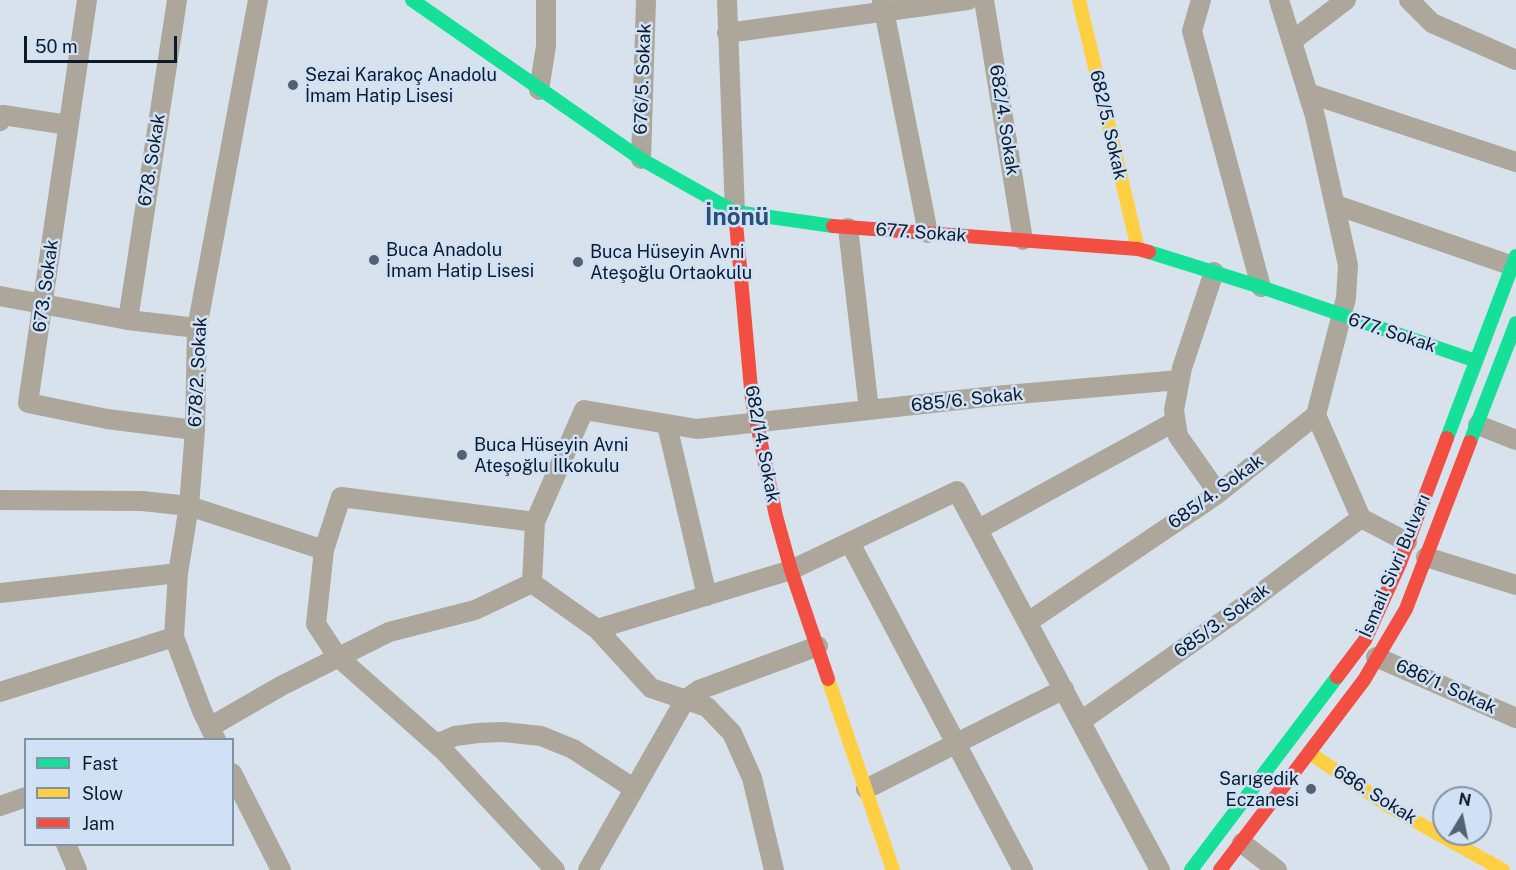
<!DOCTYPE html>
<html>
<head>
<meta charset="utf-8">
<style>
  body { margin:0 }
  #map { position:relative; width:1516px; height:870px; overflow:hidden; background:#d8e2ed; font-family:"Public Sans",sans-serif }
  canvas { display:block }
  .legend { position:absolute; left:24px; top:738px; width:210px; height:108px; box-sizing:border-box; background:#d0e1f5; border:2px solid #8192a5; margin:0; padding:8px 10px; list-style:none; font-size:18px; color:#0b1b2c }
  .legend li { display:flex; align-items:center; gap:12px; height:30px }
  .legend b { width:30px; border:2px solid #8192a5 }
  .north { position:absolute; left:1432px; top:786px; width:60px; height:60px; box-sizing:border-box; background:#d0e1f5; border:2px solid #8192a5; border-radius:50%; rotate:10deg; font-size:16px; font-weight:700; line-height:24px; text-align:center; color:#0b1b2c }
  .north::after { content:''; display:block; margin:auto; width:21px; height:27px; background:#536170; clip-path:polygon(50% 0,100% 100%,50% 72%,0 100%) }
  .scale { position:absolute; left:24px; top:36px; width:153px; height:27px; box-sizing:border-box; border:3px solid #0b1b2c; border-top:0; padding-left:8px; font-size:18px; line-height:21px; white-space:nowrap; color:#0b1b2c; -webkit-text-stroke:4px #d0e1f5; paint-order:stroke }
</style>
</head>
<body>
<div id="map">
<canvas width="1516" height="870"></canvas>
<ul class="legend">
<li><b style="height:8px;background:#16e098"></b>Fast</li>
<li><b style="height:8px;background:#ffcf43"></b>Slow</li>
<li><b style="height:8px;background:#f24e42"></b>Jam</li>
</ul>
<div class="north">N</div>
<div class="scale">50 m</div>
</div>
<script>
const ctx = document.querySelector('canvas').getContext('2d');
ctx.lineJoin = 'round';
function toPath(rows) {
  const path = new Path2D();
  for (const r of rows) {
    path.moveTo(r[0], r[1]);
    for (let i = 2; i < r.length; i += 2) path.lineTo(r[i], r[i + 1]);
  }
  return path;
}
function trace(path, color, width, dash) {
  ctx.strokeStyle = color;
  ctx.lineWidth = width;
  ctx.lineCap = dash ? 'butt' : 'round';
  ctx.setLineDash(dash || []);
  ctx.stroke(path);
}
function drawText(font, color, halo, rows, align = 'center') {
  ctx.font = font + ' "Public Sans",sans-serif';
  ctx.lineWidth = 5;
  ctx.setLineDash([]);
  ctx.textBaseline = 'middle';
  ctx.strokeStyle = halo;
  ctx.fillStyle = color;
  for (const [text, x, y, turn = 0] of rows) {
    ctx.save();
    ctx.translate(x, y);
    ctx.rotate((+turn || 0) * Math.PI / 180);
    ctx.textAlign = isNaN(turn) ? turn : align;
    if (halo) ctx.strokeText(text, 0, 0);
    ctx.fillText(text, 0, 0);
    ctx.restore();
  }
}
const street = toPath([
  [87,0,28,403,107,419,195,430],
  [727,0,735,212],
  [882,0,928,233],
  [984,0,1023,240],
  [1201,0,1192,31,1261,287],
  [1409,0,1432,23,1516,60],
  [727,33,968,0],
  [1292,41,1346,0],
  [539,90,546,46,546,0],
  [1308,93,1516,162],
  [0,121,3,115,68,125],
  [641,159,646,0],
  [1336,205,1513,266],
  [848,228,869,410],
  [1214,272,1182,368,1174,410,1178,436,1218,493],
  [0,296,128,320,197,328],
  [128,320,177,0],
  [1316,415,1361,518,1407,542],
  [667,425,707,596],
  [1478,425,1516,440],
  [0,500,142,501,189,506,324,550,316,624,337,656,444,751,555,870],
  [535,522,584,410,697,429,995,396,1179,380],
  [979,529,1174,422],
  [850,543,1023,870],
  [324,550,341,497,535,522,532,583,597,629,651,688,707,707,732,733,752,778,774,870],
  [1426,557,1516,585],
  [0,593,178,573],
  [1028,622,1216,495,1316,415,1346,298,1348,265,1315,116,1279,0],
  [597,629,791,570,957,491,1160,870],
  [1376,657,1516,718],
  [0,692,174,637],
  [1081,721,1237,611,1361,518],
  [210,727,281,686,389,632,475,610,532,583],
  [216,740,202,711,174,637,178,573,189,506,195,430,197,328,258,0],
  [436,744,455,736,478,733,503,732,541,736,573,749,633,788],
  [232,773,281,870],
  [866,789,1064,689],
  [0,806,26,797],
  [1242,843,1277,870],
  [66,844,77,870],
  [588,870,685,700,699,690,818,646]
]);
const fast = toPath([
  [412,0,641,159,735,212,833,226],
  [1149,252,1261,287,1476,361],
  [1447,438,1516,256],
  [1470,442,1516,323],
  [1191,870,1337,677]
]);
const slow = toPath([
  [1079,0,1138,249],
  [828,679,893,870],
  [1311,754,1390,807,1503,870]
]);
const jam = toPath([
  [735,212,752,400,776,516,791,570,828,679],
  [833,226,1138,249,1149,252],
  [1337,677,1365,640,1400,563,1447,438],
  [1220,870,1364,680,1406,609,1470,442]
]);
const markers = [
  [293,85,6,"#536170"],
  [374,260,6,"#536170"],
  [578,262,6,"#536170"],
  [462,455,6,"#536170"],
  [1311,789,6,"#536170"]
];
const poiNames = [
  ["Sezai Karakoç Anadolu",305,75],
  ["İmam Hatip Lisesi",305,96],
  ["Buca Anadolu",386,250],
  ["İmam Hatip Lisesi",386,271],
  ["Buca Hüseyin Avni",590,252],
  ["Ateşoğlu Ortaokulu",590,273],
  ["Buca Hüseyin Avni",474,445],
  ["Ateşoğlu İlkokulu",474,466],
  ["Sarıgedik",1299,779,"right"],
  ["Eczanesi",1299,800,"right"]
];
const streetNames = [
  ["676/5. Sokak",643,79,-88],
  ["682/4. Sokak",1004,120,81],
  ["682/5. Sokak",1108,125,77],
  ["678. Sokak",152,160,-81],
  ["677. Sokak",921,233,4],
  ["673. Sokak",46,286,-82],
  ["677. Sokak",1392,333,18],
  ["678/2. Sokak",198,372,-87],
  ["685/6. Sokak",967,400,-6],
  ["682/14. Sokak",762,444,79],
  ["685/4. Sokak",1216,492,-36],
  ["İsmail Sivri Bulvarı",1395,566,-67],
  ["685/3. Sokak",1222,621,-36],
  ["686/1. Sokak",1446,687,24],
  ["686. Sokak",1375,795,32]
];
const districtNames = [
  ["İnönü",737,218]
];
trace(street, '#aca69b', 20);
trace(fast, '#16e098', 14);
trace(slow, '#ffcf43', 14);
trace(jam, '#f24e42', 14);
for (const [x, y, r, color] of markers) {
  const dot = new Path2D();
  dot.arc(x, y, r, 0, 2 * Math.PI);
  ctx.fillStyle = color;
  ctx.fill(dot);
  trace(dot, '#d0e1f5', 2);
}
drawText('18px', '#0b1b2c', '#d0e1f5', poiNames, 'left');
drawText('18px', '#0b1b2c', '#d0e1f5', streetNames);
drawText('bold 24px', '#2a5079', '#d0e1f5', districtNames);
</script>
</body>
</html>
